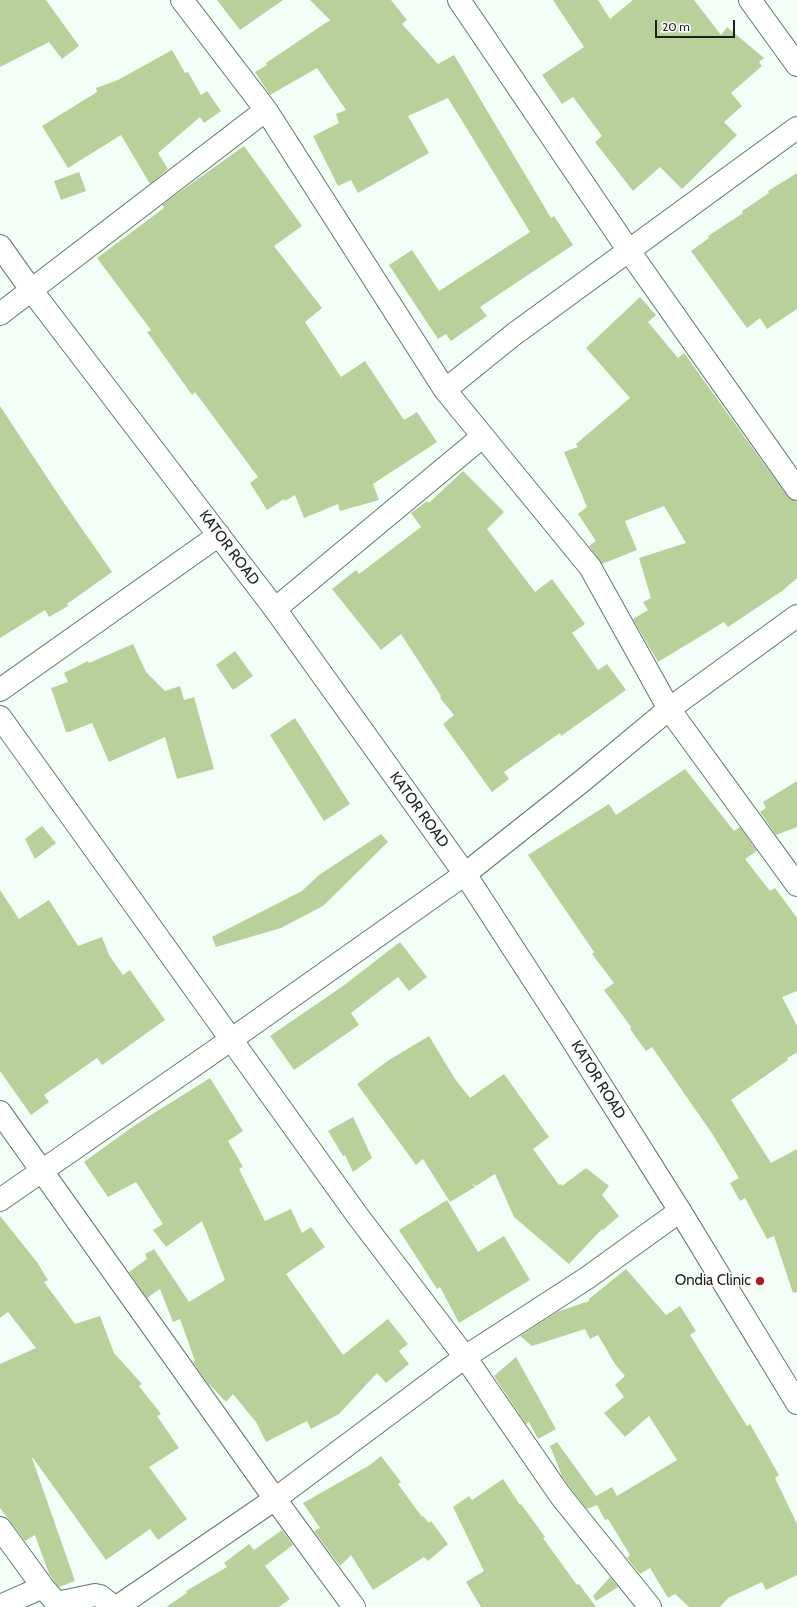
<!DOCTYPE html>
<html>
<head>
<meta charset="utf-8">
<style>
  body { margin:0 }
  #map { position:relative; width:797px; height:1607px; overflow:hidden; background:#f3fff6; font-family:Cabin,sans-serif }
  canvas { display:block }
  .scale { position:absolute; left:655px; top:20px; width:80px; height:18px; box-sizing:border-box; border:2px solid #18231c; border-top:0; padding-left:5px; font-size:12px; line-height:14px; white-space:nowrap; color:#18231c; -webkit-text-stroke:3px #fff; paint-order:stroke }
</style>
</head>
<body>
<div id="map">
<canvas width="797" height="1607"></canvas>
<div class="scale">20 m</div>
</div>
<script>
const ctx = document.querySelector('canvas').getContext('2d');
ctx.lineJoin = 'round';
function fillPath(path, color) {
  ctx.fillStyle = color;
  ctx.fill(path, 'evenodd');
}
function toPath(rows) {
  const path = new Path2D();
  for (const r of rows) {
    path.moveTo(r[0], r[1]);
    for (let i = 2; i < r.length; i += 2) path.lineTo(r[i], r[i + 1]);
  }
  return path;
}
function trace(path, color, width, dash) {
  ctx.strokeStyle = color;
  ctx.lineWidth = width;
  ctx.lineCap = dash ? 'butt' : 'round';
  ctx.setLineDash(dash || []);
  ctx.stroke(path);
}
function drawText(font, color, halo, rows, align = 'center') {
  ctx.font = font + ' Cabin,sans-serif';
  ctx.lineWidth = 3;
  ctx.setLineDash([]);
  ctx.textBaseline = 'middle';
  ctx.strokeStyle = halo;
  ctx.fillStyle = color;
  for (const [text, x, y, turn = 0] of rows) {
    ctx.save();
    ctx.translate(x, y);
    ctx.rotate((+turn || 0) * Math.PI / 180);
    ctx.textAlign = isNaN(turn) ? turn : align;
    if (halo) ctx.strokeText(text, 0, 0);
    ctx.fillText(text, 0, 0);
    ctx.restore();
  }
}
const building = toPath([
  [0,0,46,0,79,46,62,59,49,42,0,67],
  [217,0,283,0,240,30],
  [310,0,391,0,407,20,402,24,438,64,454,55,551,218,554,216,573,245,480,307,487,316,451,341,446,334,438,339,389,265,412,250,439,291,530,232,448,98,408,116,429,153,358,193,351,180,338,186,313,136,339,123,336,114,346,110,317,68,270,95,255,72,267,65,266,63,330,20],
  [553,0,598,0,610,19,633,0,694,0,721,35,727,27,764,58,759,62,762,66,731,93,742,106,724,122,737,135,682,189,660,167,633,191,595,142,602,136,573,97,562,104,542,75,584,47],
  [172,50,185,73,188,72,201,95,207,91,221,111,204,123,200,117,158,153,168,169,150,184,121,135,68,168,42,126,97,92,96,88,118,80],
  [244,146,302,226,274,246,322,308,305,322,341,377,365,361,404,420,417,412,437,442,373,484,379,500,340,511,338,504,304,518,295,495,285,501,284,499,267,510,250,483,258,477,195,392,192,395,147,332,151,330,97,258,164,208,162,205,181,191],
  [79,172,86,191,61,200,54,181],
  [797,173,797,309,767,329,760,318,747,328,691,251,709,238,708,236,743,213,742,211,769,193,768,191],
  [640,297,656,315,648,322,678,358,684,353,787,496,797,502,797,578,782,591,728,627,724,622,658,662,633,619,648,610,643,602,651,598,639,558,686,543,664,506,625,521,637,550,602,564,589,546,596,541,578,514,587,507,564,452,578,447,576,444,630,398,586,348],
  [0,406,62,500,112,572,67,604,68,606,49,617,45,610,0,638],
  [463,471,504,512,487,529,535,592,552,579,585,624,572,633,598,670,607,664,626,690,561,736,560,733,504,772,509,779,492,792,443,724,454,715,440,698,441,696,401,634,381,650,332,589,356,570,359,574,421,527,411,513,427,501,429,503],
  [133,644,146,672,165,691,180,686,184,700,194,697,214,769,177,779,165,737,109,762,92,723,69,732,66,732,51,688,68,682,64,673,88,661,89,663],
  [235,651,253,676,233,690,216,665],
  [295,718,350,804,324,821,270,735],
  [685,769,734,831,740,827,757,851,745,859,770,891,775,888,797,918,797,991,782,997,797,1026,797,1053,787,1058,788,1060,731,1100,771,1163,797,1149,797,1292,793,1293,774,1236,767,1239,745,1198,740,1201,730,1183,739,1178,713,1135,652,1047,646,1051,630,1029,631,1027,604,990,614,983,592,954,594,952,528,855,609,804,616,815],
  [797,781,797,827,776,835,760,812,766,808,763,802],
  [42,826,56,843,35,859,25,839],
  [381,834,388,842,323,906,281,928,216,947,212,937,302,891,319,875],
  [0,890,19,919,49,900,78,946,102,937,109,955,123,975,130,970,165,1020,102,1065,97,1058,44,1095,49,1102,31,1115,0,1071],
  [400,942,427,977,409,991,398,977,351,1013,359,1025,294,1070,270,1036,343,986],
  [429,1036,455,1079,470,1098,504,1074,549,1137,533,1149,559,1185,561,1184,562,1186,586,1168,609,1186,602,1195,619,1216,603,1230,602,1229,569,1264,514,1217,495,1174,476,1186,472,1183,475,1187,450,1202,423,1159,416,1165,357,1084,389,1060],
  [210,1078,243,1131,228,1141,243,1167,239,1169,265,1221,291,1209,302,1233,311,1227,325,1247,286,1274,343,1355,388,1319,408,1344,399,1351,409,1364,386,1383,377,1373,339,1414,311,1429,307,1421,266,1442,256,1422,233,1394,226,1402,207,1382,193,1362,195,1361,180,1319,173,1322,160,1289,147,1298,129,1272,147,1259,145,1254,154,1249,189,1302,225,1280,202,1221,166,1247,153,1230,163,1224,136,1182,108,1197,84,1162,135,1125],
  [353,1117,372,1158,353,1172,345,1155,343,1156,328,1131],
  [447,1200,478,1252,504,1236,530,1280,459,1323,440,1287,437,1289,399,1230],
  [0,1216,37,1262,48,1280,44,1282,75,1324,100,1316,114,1353,142,1384,139,1386,161,1414,157,1416,179,1448,149,1467,187,1519,158,1540,150,1529,106,1560,33,1458,32,1458,75,1581,59,1587,49,1574,35,1535,25,1541,0,1508,0,1364,36,1348,8,1312,0,1318],
  [626,1269,666,1315,680,1306,696,1331,690,1335,747,1426,750,1424,779,1475,775,1478,797,1524,797,1575,766,1590,762,1582,728,1598,720,1607,689,1607,675,1594,668,1598,650,1568,640,1574,627,1558,630,1555,608,1519,605,1520,597,1505,587,1509,570,1488,562,1476,550,1446,557,1442,596,1496,612,1487,617,1496,677,1460,649,1416,625,1437,604,1413,624,1397,615,1385,625,1376,615,1364,598,1335,590,1339,585,1329,532,1346,520,1336,557,1312,589,1301,589,1299],
  [516,1357,556,1429,538,1439,529,1422,526,1424,494,1376],
  [381,1456,401,1482,398,1484,422,1517,423,1516,429,1523,431,1521,448,1544,428,1561,424,1557,373,1590,351,1555,340,1566,314,1531,320,1528,303,1503,370,1465],
  [503,1479,520,1505,521,1504,545,1537,543,1538,577,1585,579,1584,596,1607,481,1607,466,1582,484,1571,453,1507,469,1496,472,1500],
  [282,1530,293,1545,265,1566,290,1599,279,1607,166,1607,187,1593,186,1591,227,1567,224,1563,249,1544,254,1550],
  [610,1577,618,1587,596,1601,593,1596]
]);
const minor = toPath([
  [182,0,266,110,445,390,590,567,669,709,797,885],
  [459,0,629,251,797,489],
  [750,0,797,65],
  [0,314,266,110],
  [445,390,513,335,797,128],
  [275,609,482,437],
  [0,690,219,535],
  [0,717,357,1215,465,1357,560,1495,650,1607],
  [0,1112,275,1499,354,1607],
  [0,1528,43,1587,60,1607],
  [57,1603,95,1595,100,1596,114,1607],
  [0,1606,43,1587],
  [117,1607,275,1499,465,1357,587,1278,680,1211]
]);
const tertiary = toPath([
  [0,1200,232,1039,465,874,581,782,669,709,797,616]
]);
const secondary = toPath([
  [0,246,32,291,275,609,465,874,568,1033,680,1211,797,1403]
]);
const markers = [
  [760,1281,5,"#ae1a2d"]
];
const streetNames = [
  ["KATOR ROAD",229,548,53],
  ["KATOR ROAD",419,810,54],
  ["KATOR ROAD",598,1080,58]
];
const poiNames = [
  ["Ondia Clinic",751,1281]
];
fillPath(building, '#b8d19a');
trace(minor, '#5f7967', 24);
trace(tertiary, '#5f7967', 24);
trace(secondary, '#5f7967', 24);
trace(minor, '#fff', 22);
trace(tertiary, '#fff', 22);
trace(secondary, '#fff', 22);
for (const [x, y, r, color] of markers) {
  const dot = new Path2D();
  dot.arc(x, y, r, 0, 2 * Math.PI);
  ctx.fillStyle = color;
  ctx.fill(dot);
  trace(dot, '#fff', 1.5);
}
drawText('15px', '#18231c', '#fff', streetNames);
drawText('15px', '#18231c', '#fff', poiNames, 'right');
</script>
</body>
</html>
